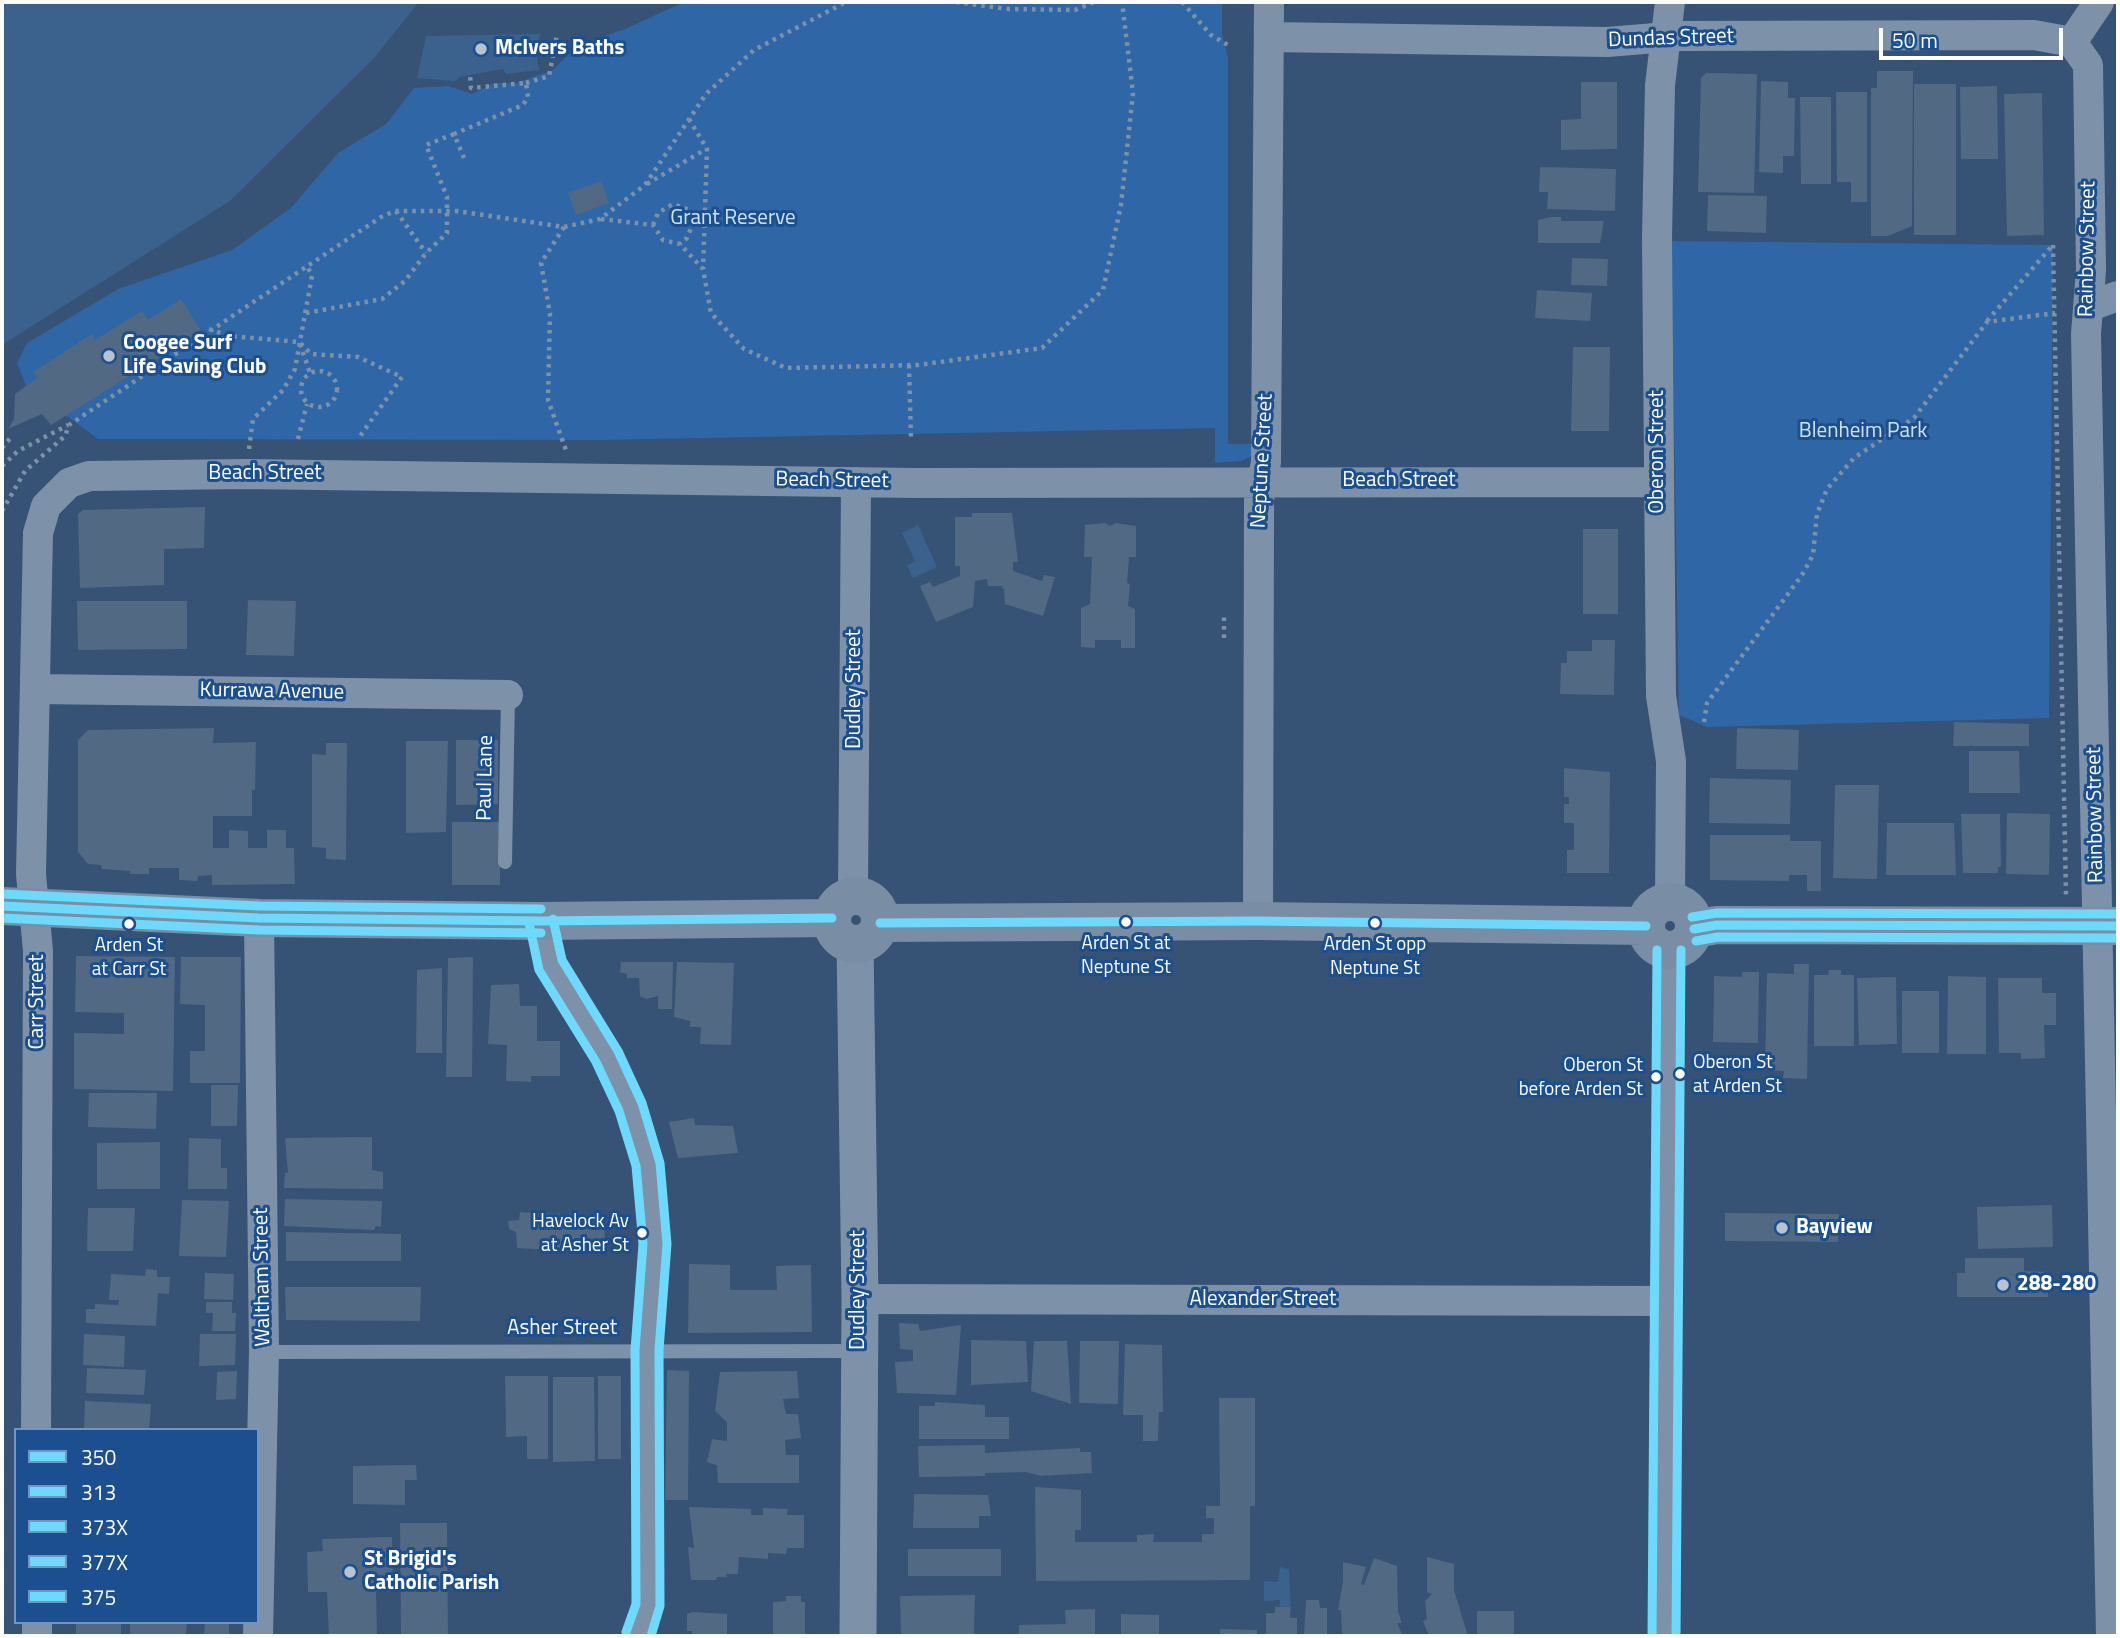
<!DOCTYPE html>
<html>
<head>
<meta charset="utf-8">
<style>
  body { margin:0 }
  #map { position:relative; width:2120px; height:1638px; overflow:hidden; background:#365274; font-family:"Titillium Web",sans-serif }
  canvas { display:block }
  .frame { position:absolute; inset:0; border:4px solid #fff; pointer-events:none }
  .legend { position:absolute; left:14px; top:1428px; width:245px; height:196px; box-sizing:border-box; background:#1b4f8f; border:2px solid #7695bc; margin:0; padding:9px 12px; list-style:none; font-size:21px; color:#fff }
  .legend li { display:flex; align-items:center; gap:14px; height:35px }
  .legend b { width:35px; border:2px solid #7695bc }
  .scale { position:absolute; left:1879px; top:28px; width:184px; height:32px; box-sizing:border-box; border:4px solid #fff; border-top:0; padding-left:9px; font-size:21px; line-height:24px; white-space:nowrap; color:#fff; -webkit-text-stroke:5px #1b4f8f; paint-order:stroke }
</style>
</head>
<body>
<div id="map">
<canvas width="2120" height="1638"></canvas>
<div class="frame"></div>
<ul class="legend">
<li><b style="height:9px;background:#6ddafd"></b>350</li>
<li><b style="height:9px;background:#6ddafd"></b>313</li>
<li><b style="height:9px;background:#6ddafd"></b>373X</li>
<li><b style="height:9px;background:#6ddafd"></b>377X</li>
<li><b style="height:9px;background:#6ddafd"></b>375</li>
</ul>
<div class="scale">50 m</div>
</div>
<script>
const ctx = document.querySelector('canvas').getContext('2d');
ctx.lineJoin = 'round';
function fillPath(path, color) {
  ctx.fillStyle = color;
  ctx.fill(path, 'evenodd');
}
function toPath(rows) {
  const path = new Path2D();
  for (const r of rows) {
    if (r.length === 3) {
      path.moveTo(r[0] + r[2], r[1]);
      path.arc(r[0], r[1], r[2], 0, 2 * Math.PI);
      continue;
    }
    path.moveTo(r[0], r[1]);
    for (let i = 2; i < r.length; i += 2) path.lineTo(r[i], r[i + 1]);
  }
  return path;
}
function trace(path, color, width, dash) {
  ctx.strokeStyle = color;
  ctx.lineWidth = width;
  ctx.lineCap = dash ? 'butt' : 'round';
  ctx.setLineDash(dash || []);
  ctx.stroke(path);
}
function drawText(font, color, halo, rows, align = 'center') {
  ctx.font = font + ' "Titillium Web",sans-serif';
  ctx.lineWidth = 6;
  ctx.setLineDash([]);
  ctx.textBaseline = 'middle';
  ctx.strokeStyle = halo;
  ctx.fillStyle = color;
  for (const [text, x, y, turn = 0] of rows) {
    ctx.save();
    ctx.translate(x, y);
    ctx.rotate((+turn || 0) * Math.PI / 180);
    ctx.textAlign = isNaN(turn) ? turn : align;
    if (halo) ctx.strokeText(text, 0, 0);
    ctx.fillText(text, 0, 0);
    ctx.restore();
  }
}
const green = toPath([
  [684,2,1222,2,1222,34,1228,58,1228,444,1257,444,1252,456,1241,461,1215,463,1215,428,600,440,98,439,26,386,17,363,27,343,118,289,232,250,291,208,338,153,386,124,414,88,448,86,472,94,494,83,516,83,553,70,573,50,592,40,625,29],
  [1671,241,2053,245,2049,718,1707,727,1679,715]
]);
const water = toPath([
  [2,2,419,2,375,57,230,201,2,345],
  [540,34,537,62,540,70,506,74,503,69,460,77,455,81,417,78,426,36],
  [918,525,937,567,913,578,907,566,915,561,902,533],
  [1280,1567,1289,1569,1291,1612,1279,1611,1280,1600,1264,1601,1264,1581,1278,1582]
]);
const building = toPath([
  [1877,71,1913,71,1912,226,1888,236,1871,236,1871,88,1877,88],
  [1706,73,1757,74,1754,193,1698,192,1701,78],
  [1761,81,1788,82,1788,98,1795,98,1794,156,1783,156,1783,173,1759,172],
  [1581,82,1617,82,1617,149,1561,150,1561,120,1581,119],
  [1914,84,1956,84,1956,235,1914,235],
  [1997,86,1998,159,1961,159,1960,87],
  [1836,92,1867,92,1867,202,1851,202,1851,182,1837,182],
  [2042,93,2044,235,2007,236,2004,94],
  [1800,97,1831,97,1831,184,1801,184],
  [1540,167,1616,169,1615,211,1547,209,1548,192,1539,192],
  [601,181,609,203,576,215,568,193],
  [1708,195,1767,196,1766,233,1707,231],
  [1551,217,1561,217,1561,221,1604,221,1600,243,1538,243,1538,220],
  [1572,258,1608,259,1607,286,1571,285],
  [1537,290,1592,293,1590,321,1535,318],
  [181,299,201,331,51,425,42,414,8,429,14,419,15,394,37,378,33,372,92,334,95,340,142,311,148,320],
  [1573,347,1610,347,1609,431,1571,431],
  [205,507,204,548,164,549,164,585,80,588,78,514,83,510],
  [972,513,1012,513,1018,562,1013,562,1013,571,1042,581,1044,575,1055,577,1043,616,1005,604,1004,589,1001,588,1003,586,988,586,987,579,975,581,973,607,936,622,920,586,930,582,933,587,960,576,960,566,955,566,955,517,972,517],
  [1105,523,1110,526,1116,523,1136,526,1136,557,1129,557,1127,583,1130,584,1128,606,1135,609,1135,648,1121,648,1121,640,1095,640,1095,648,1081,647,1081,608,1090,604,1092,557,1084,557,1085,525],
  [1583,529,1618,529,1618,614,1583,614],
  [248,600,296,601,294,656,246,655],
  [77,601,187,601,187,649,78,650],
  [1592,640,1615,640,1614,695,1560,694,1561,663,1567,663,1567,651,1592,651],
  [1954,722,2029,724,2029,746,1953,746],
  [214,728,213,743,256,742,255,790,252,790,252,816,213,816,213,848,229,848,229,830,248,831,248,848,267,848,267,830,286,830,286,848,294,848,295,884,212,885,212,875,198,876,197,881,179,880,179,868,149,868,149,874,130,874,130,871,102,869,101,865,88,864,78,852,78,740,88,730],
  [1737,728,1799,730,1798,770,1736,769],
  [456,740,498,740,498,804,456,805],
  [406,741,448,741,446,832,406,833],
  [326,743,347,743,346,860,326,859,326,848,312,847,312,754,326,755],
  [1969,751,2019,751,2020,793,1969,793],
  [1564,768,1610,772,1609,873,1567,873,1567,850,1574,850,1574,823,1564,823,1564,804,1569,804,1569,797,1564,797],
  [1710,778,1791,780,1790,824,1709,823],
  [1835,785,1879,785,1877,879,1833,878],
  [2007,813,2050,814,2049,875,2006,874],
  [1961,814,2000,814,2001,867,1998,867,1998,873,1963,873],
  [452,822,500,822,500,885,452,885],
  [1887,823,1954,823,1956,875,1886,875],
  [1710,835,1790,835,1790,841,1821,841,1821,891,1807,891,1807,875,1789,875,1789,881,1710,880],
  [76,956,175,957,173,1091,74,1089,74,1033,124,1034,124,1013,75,1012],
  [181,957,241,957,240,1083,190,1083,190,1051,205,1051,205,1005,180,1004],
  [473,957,472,1077,446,1077,448,958],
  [621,962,673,962,672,1009,658,1009,658,996,647,999,640,996,639,978,627,978,627,974,620,972],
  [677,962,734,963,731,1045,700,1044,701,1027,690,1027,690,1021,674,1017],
  [1794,964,1809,964,1807,1079,1783,1078,1784,1071,1765,1070,1767,973,1794,974],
  [442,968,442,1053,416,1053,417,970],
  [1829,970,1841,970,1841,975,1854,975,1854,1046,1814,1046,1814,975,1828,975],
  [1742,972,1759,972,1758,1043,1713,1042,1714,976,1742,977],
  [1948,976,1986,977,1986,1054,1947,1054],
  [1896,977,1897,1044,1859,1045,1857,978],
  [1998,978,2042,978,2042,993,2056,993,2056,1025,2044,1025,2045,1058,2021,1059,2021,1053,1999,1053],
  [519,984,520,1006,537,1006,537,1041,560,1041,560,1076,531,1076,531,1082,506,1081,507,1045,488,1044,491,985],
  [1902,991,1939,991,1939,1053,1902,1053],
  [211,1085,238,1085,237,1126,211,1126],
  [89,1093,157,1093,156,1129,88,1127],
  [694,1118,695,1125,733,1126,738,1153,678,1158,669,1122],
  [372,1137,372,1170,383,1172,383,1189,284,1188,285,1173,288,1173,285,1138],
  [189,1138,221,1139,221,1168,227,1168,227,1189,188,1189],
  [160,1142,160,1189,97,1189,97,1143],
  [285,1199,382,1201,381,1227,376,1226,374,1230,284,1226],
  [182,1200,229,1201,226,1257,179,1256],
  [2052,1205,2053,1247,1978,1249,1977,1207],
  [88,1208,135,1208,133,1251,87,1251],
  [520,1212,603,1216,606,1253,517,1248,516,1232,509,1229,508,1221,519,1220],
  [1725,1213,1839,1214,1838,1242,1725,1241],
  [286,1232,401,1234,401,1261,286,1261],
  [1965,1258,2024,1258,2024,1271,2048,1272,2048,1297,1957,1297,1957,1273,1965,1273],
  [689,1264,730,1265,730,1290,777,1290,776,1266,811,1265,812,1332,688,1333],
  [146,1269,157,1270,157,1277,170,1277,169,1294,158,1293,156,1326,86,1323,86,1309,95,1309,95,1304,118,1305,119,1300,109,1300,111,1274,145,1276],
  [205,1273,234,1274,233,1300,204,1299],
  [285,1287,421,1287,420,1321,286,1320],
  [206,1302,232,1302,232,1313,236,1313,235,1331,212,1331,213,1313,206,1313],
  [899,1323,918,1324,920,1331,961,1325,956,1395,897,1393,895,1362,913,1361,913,1350,900,1349],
  [84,1334,125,1336,124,1367,83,1365],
  [200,1334,236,1334,235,1365,199,1366],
  [971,1340,1026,1341,1028,1382,971,1385],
  [1034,1341,1067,1341,1071,1404,1031,1391],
  [1080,1341,1119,1341,1118,1404,1079,1403],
  [1125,1344,1162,1345,1163,1412,1159,1412,1158,1441,1143,1441,1143,1415,1123,1415],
  [87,1368,146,1370,144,1395,86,1393],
  [667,1370,689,1371,688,1500,665,1500],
  [237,1371,236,1399,216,1400,217,1372],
  [797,1371,799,1398,783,1399,786,1414,798,1414,801,1438,785,1440,786,1455,799,1455,799,1483,718,1483,717,1465,707,1462,712,1439,727,1441,727,1422,715,1411,720,1372],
  [505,1376,548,1376,548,1459,527,1459,527,1436,506,1437],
  [598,1376,621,1376,621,1459,598,1459],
  [553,1377,594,1377,595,1461,553,1462],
  [1219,1398,1255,1398,1255,1506,1250,1506,1250,1580,1036,1581,1035,1487,1081,1490,1081,1530,1075,1530,1075,1542,1137,1542,1137,1535,1154,1534,1153,1542,1202,1542,1202,1534,1214,1534,1214,1518,1206,1518,1206,1506,1220,1506],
  [85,1401,151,1404,149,1430,84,1430],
  [935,1402,985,1405,985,1417,1009,1417,1009,1439,919,1439,919,1406,935,1406],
  [985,1445,985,1453,1080,1448,1080,1452,1091,1452,1092,1473,1041,1476,1026,1472,985,1473,985,1476,919,1477,918,1446],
  [416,1465,417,1480,405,1480,405,1505,353,1504,353,1466],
  [914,1494,988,1495,991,1516,979,1516,979,1528,913,1528],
  [689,1507,751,1509,751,1515,763,1515,763,1508,788,1509,787,1515,804,1515,804,1548,787,1548,786,1554,768,1553,768,1559,739,1557,738,1574,726,1574,727,1577,717,1577,716,1580,691,1580,688,1547,694,1548],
  [400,1523,447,1523,448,1636,401,1636],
  [392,1537,393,1592,376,1592,377,1636,329,1636,327,1592,308,1592,307,1552,323,1551,322,1539],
  [908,1549,1001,1549,1001,1576,908,1576],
  [1427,1557,1454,1564,1454,1590,1468,1636,1429,1636,1423,1621,1427,1619,1425,1601,1432,1594,1427,1592],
  [1374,1558,1397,1566,1398,1612,1402,1623,1397,1623,1403,1636,1342,1636,1341,1610,1338,1610,1343,1581,1343,1562,1366,1567,1361,1584,1364,1585],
  [975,1595,974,1636,901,1636,900,1596],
  [786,1596,801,1596,801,1602,805,1602,805,1636,773,1636,773,1602,786,1601],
  [1306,1600,1319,1600,1320,1608,1327,1608,1327,1636,1304,1636],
  [1275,1607,1290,1607,1290,1618,1297,1618,1297,1636,1266,1636,1266,1613,1275,1613],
  [1095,1609,1095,1636,1019,1636,1019,1625,1066,1624,1065,1610],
  [1477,1611,1514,1611,1514,1636,1477,1636],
  [693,1612,727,1614,727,1636,692,1636,692,1631,687,1631,687,1614],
  [1121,1614,1159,1615,1159,1636,1121,1636],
  [76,1622,121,1622,121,1636,76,1636],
  [130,1622,187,1622,186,1636,130,1636],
  [205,1622,229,1622,229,1636,204,1636],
  [1220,1629,1257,1630,1257,1636,1220,1636]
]);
const path = toPath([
  [956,2,1008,9,1075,10,1094,2],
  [1182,2,1211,35,1228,45],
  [526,83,549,76,557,35],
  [689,119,707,149,703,269],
  [464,158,454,134,523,105,528,97,526,83,471,88,470,75],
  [647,184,706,149],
  [396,211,426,253],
  [601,219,653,225,663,240,680,244,703,269,711,313,744,349,786,368,918,365,1042,348,1103,290,1121,205,1133,93,1122,2],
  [653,225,658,213,673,204,689,210,693,223,687,238,680,244],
  [564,227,541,263,550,314,548,400,567,453],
  [2053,245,2066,895],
  [306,313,382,299,405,281,426,253,447,233,447,197,426,145,454,134],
  [1987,321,2052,246],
  [209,329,229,336,299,342,311,354,358,357,402,377,358,439],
  [300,344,310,373],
  [909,365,911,439],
  [319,389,18],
  [298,439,307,404],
  [2,448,12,436],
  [249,449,253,419,283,390,295,369,312,276,306,264],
  [2,466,18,451,68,425],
  [2,511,25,471,65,436,69,425,381,217,395,211,457,211,564,227,600,219,645,185,706,94,754,50,846,2],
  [1224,638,1224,615],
  [1704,722,1707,703,1802,575,1813,555,1817,514,1827,489,1854,458,1914,418,1987,322,2055,313]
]);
const service = toPath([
  [505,862,508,695],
  [264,1352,858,1351]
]);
const minor = toPath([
  [1269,37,1607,42,1680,36,2034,35,2072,42],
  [2072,42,2088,65,2091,270,2086,334,2111,1636],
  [2072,42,2099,2],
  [2090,306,2118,296],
  [36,689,508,695],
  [853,895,856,482],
  [1670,901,1671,761,1661,696,1657,238,1660,85,1670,2],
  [541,921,550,965,607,1056,630,1107,648,1164,655,1244,647,1350,648,1606,638,1636],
  [1258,921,1259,500,1266,462,1269,2],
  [860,1299,1667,1301],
  [36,1430,38,951,31,874,38,533,46,506,69,483,89,476,244,474,916,483,1658,482],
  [37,1622,37,1636],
  [258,1636,264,1352,259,918],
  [1664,1636,1669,950]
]);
const tertiary = toPath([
  [855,944,860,1299,858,1636]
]);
const secondary = toPath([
  [856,920,24],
  [1670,926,24],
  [2,906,259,918,541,921,832,918],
  [880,923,1258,921,1646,926],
  [1694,929,1717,925,2118,926]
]);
const bus1 = toPath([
  [2,906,259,918,541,921,832,918],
  [880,923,1258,921,1646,926],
  [1694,929,1717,925,2118,926]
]);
const bus2 = toPath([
  [2,918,259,930,541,933],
  [529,923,539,970,596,1062,619,1111,636,1166,643,1244,635,1350,636,1604,626,1632]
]);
const bus3 = toPath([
  [3,894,259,906,541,909],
  [553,919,562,960,618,1051,642,1103,660,1163,667,1244,659,1350,660,1606,651,1636]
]);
const bus4 = toPath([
  [1696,941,1718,937,2118,938],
  [1676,1636,1681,950]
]);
const bus5 = toPath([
  [1692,917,1717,913,2118,914],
  [1652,1636,1657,950]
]);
const markers = [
  [481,49,7,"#b9c2ce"],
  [109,356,7,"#b9c2ce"],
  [1126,922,6,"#fff"],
  [1375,923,6,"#fff"],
  [129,924,6,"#fff"],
  [1680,1074,6,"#fff"],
  [1656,1077,6,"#fff"],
  [1782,1228,7,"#b9c2ce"],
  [642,1233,6,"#fff"],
  [2003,1285,7,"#b9c2ce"],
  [350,1572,7,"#b9c2ce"]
];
const busNames = [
  ["Arden St at",1126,944],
  ["Neptune St",1126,968],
  ["Arden St opp",1375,945],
  ["Neptune St",1375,969],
  ["Arden St",129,946],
  ["at Carr St",129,970],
  ["Oberon St",1693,1063,"left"],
  ["at Arden St",1693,1087,"left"],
  ["Oberon St",1643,1066,"right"],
  ["before Arden St",1643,1090,"right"],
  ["Havelock Av",629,1222,"right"],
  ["at Asher St",629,1246,"right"]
];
const streetNames = [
  ["Dundas Street",1671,39,-2],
  ["Rainbow Street",2088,249,-89],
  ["Oberon Street",1658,452,-90],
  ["Neptune Street",1263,461,-87],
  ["Beach Street",265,474],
  ["Beach Street",832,481,1],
  ["Beach Street",1399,481],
  ["Dudley Street",855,689,-90],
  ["Kurrawa Avenue",272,692,1],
  ["Paul Lane",486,778,-89],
  ["Rainbow Street",2096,815,-91],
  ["Carr Street",38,1002,-90],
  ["Waltham Street",263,1277,-91],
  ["Dudley Street",859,1290,-90],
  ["Alexander Street",1263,1300],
  ["Asher Street",562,1329]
];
const poiNames = [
  ["McIvers Baths",495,49],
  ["Coogee Surf",123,344],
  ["Life Saving Club",123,368],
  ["Bayview",1796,1228],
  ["288-280",2017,1285],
  ["St Brigid's",364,1560],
  ["Catholic Parish",364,1584]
];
const parkNames = [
  ["Grant Reserve",733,219],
  ["Blenheim Park",1863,432]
];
fillPath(green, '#2f66a5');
fillPath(water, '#3b618d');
fillPath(building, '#526984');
trace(path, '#7d92a8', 4.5, [3.5, 5]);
trace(service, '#7d92a8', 14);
trace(minor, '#7d92a8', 30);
trace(tertiary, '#7d92a8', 37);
trace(secondary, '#798da4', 38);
trace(bus1, '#6ddafd', 9);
trace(bus2, '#6ddafd', 9);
trace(bus3, '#6ddafd', 9);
trace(bus4, '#6ddafd', 9);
trace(bus5, '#6ddafd', 9);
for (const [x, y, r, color] of markers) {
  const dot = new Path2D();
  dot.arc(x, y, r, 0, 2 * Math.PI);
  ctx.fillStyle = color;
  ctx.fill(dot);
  trace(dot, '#1b4f8f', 2.5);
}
drawText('19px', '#fff', '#1b4f8f', busNames);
drawText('21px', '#fff', '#1b4f8f', streetNames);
drawText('bold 21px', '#fff', '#1b4f8f', poiNames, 'left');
drawText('21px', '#cfe3fa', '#1b4f8f', parkNames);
</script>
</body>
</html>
